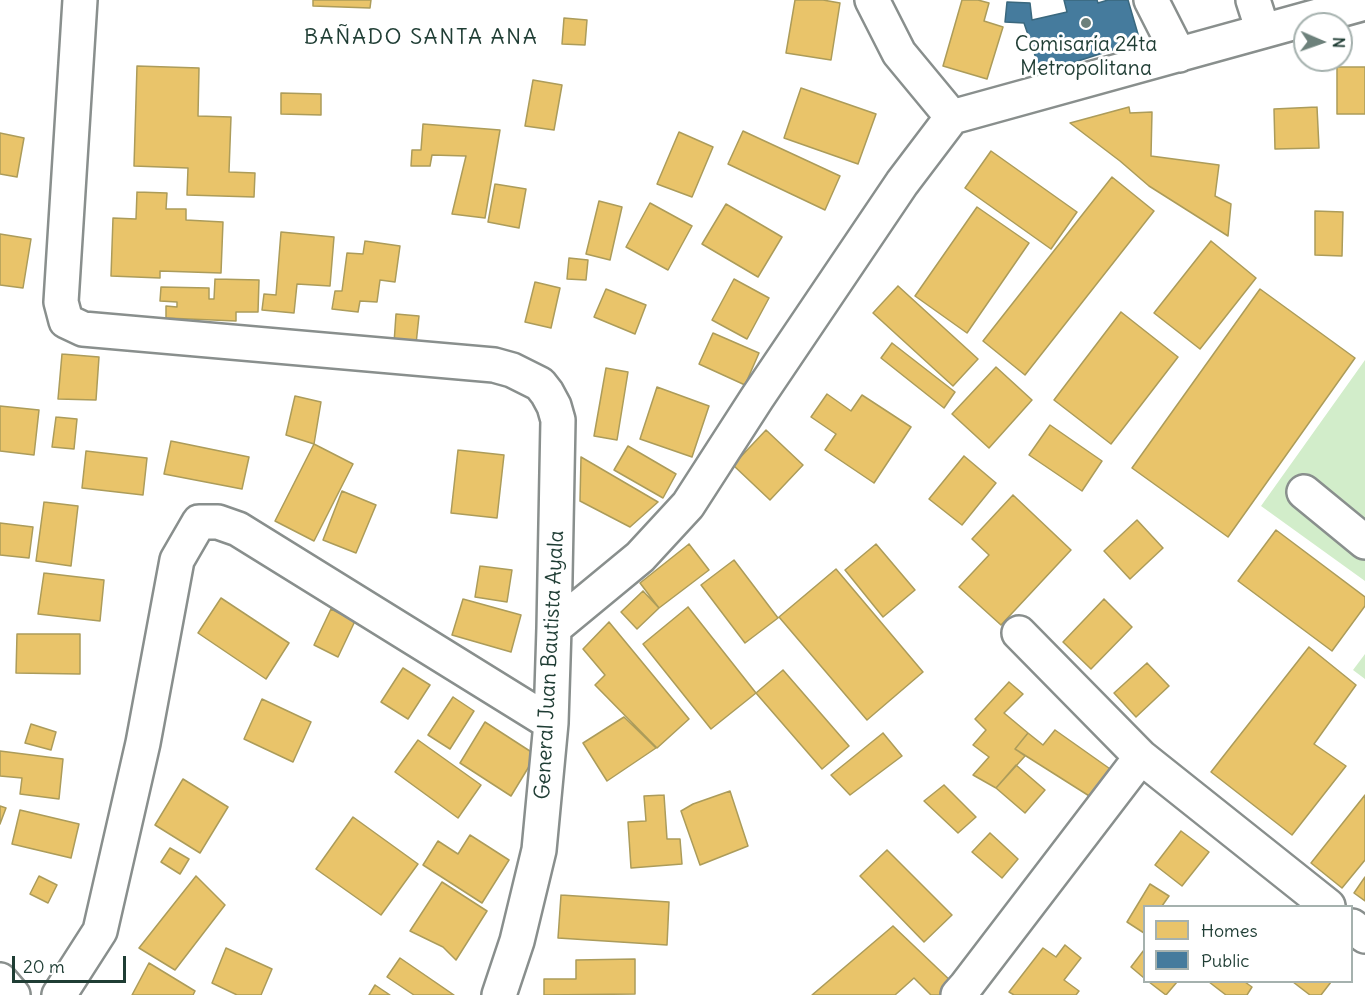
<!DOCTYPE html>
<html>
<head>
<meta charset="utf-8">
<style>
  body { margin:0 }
  #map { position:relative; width:1365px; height:995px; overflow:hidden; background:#fff; font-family:Delius,sans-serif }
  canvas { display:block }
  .legend { position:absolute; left:1143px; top:905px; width:210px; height:78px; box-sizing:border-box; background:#fff; border:2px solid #a5b1ae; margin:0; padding:8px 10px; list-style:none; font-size:18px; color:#1f3d34 }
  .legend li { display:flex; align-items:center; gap:12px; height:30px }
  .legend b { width:30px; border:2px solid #a5b1ae }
  .north { position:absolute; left:1293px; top:12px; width:60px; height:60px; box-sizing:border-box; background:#fff; border:2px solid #a5b1ae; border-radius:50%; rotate:92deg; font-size:16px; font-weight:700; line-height:24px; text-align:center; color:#1f3d34 }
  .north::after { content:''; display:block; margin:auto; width:21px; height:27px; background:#6d817b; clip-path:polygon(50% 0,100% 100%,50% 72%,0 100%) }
  .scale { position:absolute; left:12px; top:956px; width:114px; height:27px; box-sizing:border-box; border:3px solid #1f3d34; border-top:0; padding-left:8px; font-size:18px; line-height:21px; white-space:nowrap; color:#1f3d34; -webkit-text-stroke:4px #fff; paint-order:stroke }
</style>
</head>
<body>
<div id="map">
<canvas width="1365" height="995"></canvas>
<ul class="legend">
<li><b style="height:16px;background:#e9c46a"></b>Homes</li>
<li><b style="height:16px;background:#457b9d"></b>Public</li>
</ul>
<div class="north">N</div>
<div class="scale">20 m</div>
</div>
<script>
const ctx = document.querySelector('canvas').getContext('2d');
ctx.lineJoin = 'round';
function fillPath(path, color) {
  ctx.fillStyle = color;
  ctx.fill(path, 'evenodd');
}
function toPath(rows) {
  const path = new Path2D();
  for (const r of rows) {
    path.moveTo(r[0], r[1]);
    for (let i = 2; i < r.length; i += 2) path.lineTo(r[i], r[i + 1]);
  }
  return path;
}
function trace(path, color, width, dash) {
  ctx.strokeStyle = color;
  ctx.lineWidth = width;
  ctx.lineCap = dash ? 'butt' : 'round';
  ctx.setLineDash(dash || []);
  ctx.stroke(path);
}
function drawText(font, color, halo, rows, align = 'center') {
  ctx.font = font + ' Delius,sans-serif';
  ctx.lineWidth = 6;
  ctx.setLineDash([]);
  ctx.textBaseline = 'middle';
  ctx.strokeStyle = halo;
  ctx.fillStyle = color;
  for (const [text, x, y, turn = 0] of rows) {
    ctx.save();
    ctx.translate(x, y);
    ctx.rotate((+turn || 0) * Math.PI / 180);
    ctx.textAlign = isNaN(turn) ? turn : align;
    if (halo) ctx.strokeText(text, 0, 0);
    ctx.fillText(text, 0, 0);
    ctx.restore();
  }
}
const green = toPath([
  [1365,360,1365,581,1261,506],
  [1365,654,1365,679,1353,670]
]);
const homes = toPath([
  [313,0,371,0,370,8,313,6,313,0],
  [795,0,823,0,840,3,831,60,786,53,795,0],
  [962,0,978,0,989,3,984,21,1003,27,987,79,943,66,962,0],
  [564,18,587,20,585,45,562,44,564,18],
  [137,66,199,68,198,116,231,117,229,172,255,173,254,197,187,195,188,168,134,166,137,66],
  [1337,67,1365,67,1365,114,1337,114,1337,67],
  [533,80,562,85,554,130,525,126,533,80],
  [801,88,876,114,858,164,784,138,801,88],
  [281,93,321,94,321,115,281,114,281,93],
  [1129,107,1130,113,1152,112,1151,156,1219,165,1215,196,1231,204,1228,236,1149,186,1120,161,1070,123,1129,107],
  [1317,107,1319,148,1275,149,1274,109,1317,107],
  [423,124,500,130,485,218,452,214,466,156,432,155,430,166,411,166,412,150,421,150,423,124],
  [743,131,840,176,825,210,728,164,743,131],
  [679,132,713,147,692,197,657,184,679,132],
  [0,133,24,138,17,177,0,174,0,133],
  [991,151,1077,212,1051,249,965,188,991,151],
  [1112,177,1154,211,1025,375,983,341,1112,177],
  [495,184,526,189,519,228,488,222,495,184],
  [137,192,167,193,166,209,186,209,186,220,223,222,221,273,160,271,160,278,111,276,113,218,136,219,137,192],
  [599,201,622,207,610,260,586,254,599,201],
  [650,203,692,226,668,270,626,247,650,203],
  [726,204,782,237,758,277,702,244,726,204],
  [977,207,1029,243,967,333,915,296,977,207],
  [1315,211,1343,212,1342,256,1315,255,1315,211],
  [281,232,334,237,330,286,297,284,294,313,262,310,264,294,276,295,281,232],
  [0,234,31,239,23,288,0,285,0,234],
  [365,241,400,246,395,282,380,280,377,302,360,301,358,312,332,309,335,291,342,291,347,253,363,254,365,241],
  [1211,241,1256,278,1200,349,1154,313,1211,241],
  [569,258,588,260,586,280,567,279,569,258],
  [215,279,259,280,258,312,236,312,236,321,166,318,166,306,177,307,177,302,160,301,161,287,209,288,209,299,214,299,215,279],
  [734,279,769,298,747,339,712,320,734,279],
  [535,282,560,288,551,328,525,322,535,282],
  [898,286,978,359,953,386,873,313,898,286],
  [606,289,646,305,635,334,594,317,606,289],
  [1260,289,1355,358,1228,537,1132,468,1260,289],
  [1121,312,1178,357,1111,444,1054,400,1121,312],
  [396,314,419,316,416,344,394,343,396,314],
  [713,333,759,353,745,385,699,364,713,333],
  [892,343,955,392,944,408,881,358,892,343],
  [62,354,99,357,96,400,58,399,62,354],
  [996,367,1032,400,989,448,952,414,996,367],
  [606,368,628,372,617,440,594,436,606,368],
  [657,387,709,406,692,457,640,439,657,387],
  [827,394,851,411,862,395,911,427,874,483,825,450,836,434,811,417,827,394],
  [295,396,321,402,314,444,286,435,295,396],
  [0,406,39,410,34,455,0,451,0,406],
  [56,417,77,419,74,449,52,447,56,417],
  [1050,425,1102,461,1082,491,1029,455,1050,425],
  [766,430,803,465,770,500,733,465,766,430],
  [171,441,249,457,242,489,164,474,171,441],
  [314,444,353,464,314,541,275,521,314,444],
  [628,446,676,474,663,498,614,470,628,446],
  [458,450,504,455,497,518,451,513,458,450],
  [86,451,147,458,143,495,82,488,86,451],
  [964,456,996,483,962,525,929,499,964,456],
  [581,457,658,502,630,527,580,501,581,457],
  [342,491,376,505,356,553,323,540,342,491],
  [1013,495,1071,550,1001,625,959,587,989,555,972,539,1013,495],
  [44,502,78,506,71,566,36,561,44,502],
  [1137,520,1163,548,1130,579,1104,551,1137,520],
  [0,523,33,527,29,558,0,555,0,523],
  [1276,530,1365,597,1365,606,1332,651,1238,581,1276,530],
  [689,544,709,570,659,608,640,583,689,544],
  [876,544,915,590,883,617,845,570,876,544],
  [734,560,778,618,745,643,701,585,734,560],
  [480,566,512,570,507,602,475,597,480,566],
  [836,569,923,672,867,720,779,617,836,569],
  [44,573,104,580,100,621,38,614,44,573],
  [643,591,659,608,637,629,621,612,643,591],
  [221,598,289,643,266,679,198,633,221,598],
  [463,599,521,615,511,652,452,635,463,599],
  [1104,599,1132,627,1091,669,1063,642,1104,599],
  [688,607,756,693,711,729,643,644,688,607],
  [331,609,355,621,338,657,314,645,331,609],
  [609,622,689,719,657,748,595,685,605,675,583,649,609,622],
  [17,634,80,634,80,674,16,673,17,634],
  [1309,647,1356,685,1314,744,1346,766,1292,835,1211,772,1309,647],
  [1147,663,1169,686,1136,717,1114,693,1147,663],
  [403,668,430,685,408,719,381,702,403,668],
  [783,670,849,746,822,769,756,693,783,670],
  [1009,682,1023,694,1004,713,1028,733,1015,749,1025,756,996,788,973,775,989,757,973,745,986,730,975,719,1009,682],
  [453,697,474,711,450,749,428,735,453,697],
  [262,699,311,722,293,762,244,739,262,699],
  [624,717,656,748,607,781,583,743,624,717],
  [485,722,536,755,511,796,460,763,485,722],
  [31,724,56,732,51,750,25,743,31,724],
  [1055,730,1113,771,1094,799,1015,749,1028,733,1043,745,1055,730],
  [883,733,902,756,850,795,831,775,883,733],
  [418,740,481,785,458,818,395,772,418,740],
  [0,751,63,759,59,799,20,794,22,778,0,776,0,751],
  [1016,765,1045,790,1025,813,996,788,1016,765],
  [183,779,228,807,200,853,155,825,183,779],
  [944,785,976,817,958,833,924,801,944,785],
  [730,791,748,846,700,865,681,811,693,804,730,791],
  [664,795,667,839,680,839,682,864,631,868,628,822,646,821,644,796,664,795],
  [1365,795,1365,860,1342,888,1311,863,1365,795],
  [0,806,6,808,0,824,0,806],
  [20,810,79,824,71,858,12,844,20,810],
  [353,817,418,864,381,915,316,869,353,817],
  [1181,831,1209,852,1182,886,1155,865,1181,831],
  [990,833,1018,859,1002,878,972,852,990,833],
  [470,835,509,860,482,903,423,865,438,841,458,854,470,835],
  [170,848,189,859,180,874,161,862,170,848],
  [887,850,952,915,924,942,860,876,887,850],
  [39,876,57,885,48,903,30,894,39,876],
  [196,876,225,905,175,970,139,948,196,876],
  [1365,877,1365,901,1354,893,1365,877],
  [442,882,487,911,456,960,443,947,410,931,442,882],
  [1150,884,1169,896,1162,906,1144,906,1144,933,1127,922,1150,884],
  [561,895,669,902,667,945,558,938,561,895],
  [893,926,954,984,942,995,931,995,914,978,895,995,812,995,893,926],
  [1065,945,1081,958,1064,980,1079,991,1076,995,1014,995,1009,992,1043,948,1056,957,1065,945],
  [226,948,272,969,261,995,237,995,212,983,226,948],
  [1144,950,1144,978,1131,967,1144,950],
  [400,958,454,995,414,995,387,977,400,958],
  [635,959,635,994,544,995,544,979,576,979,576,960,635,959],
  [149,963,195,991,193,995,132,995,149,963],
  [1149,982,1177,982,1166,995,1149,982],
  [1209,982,1245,982,1252,987,1247,995,1226,995,1209,982],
  [1293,982,1331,982,1321,995,1310,995,1293,982],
  [375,985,390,995,369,995,375,985]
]);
const public = toPath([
  [1064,0,1097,0,1098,3,1108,0,1128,0,1140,41,1041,73,1024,23,1005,22,1007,2,1030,3,1032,20,1067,12,1064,0]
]);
const minor = toPath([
  [80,0,61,302,66,321,83,329,494,365,512,370,540,384,547,393,554,406,558,420,554,628,551,723,539,850,517,941,499,995],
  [872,0,899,53,952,117],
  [1151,0,1179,55],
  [1253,0,1263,31],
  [1304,492,1365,542],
  [554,628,640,557,688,505,757,398,902,183,952,117,1365,3],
  [1019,633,1141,757,1328,906],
  [1352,926,1365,936],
  [0,980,13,995],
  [59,995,100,931,143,743,177,560,199,522,218,522,238,529,551,723],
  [958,995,966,986,1141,757]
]);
const markers = [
  [1086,23,6,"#6d817b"]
];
const poiNames = [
  ["Comisaría 24ta",1086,45],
  ["Metropolitana",1086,69]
];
const streetNames = [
  ["General Juan Bautista Ayala",550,665,-87]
];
const neighbourhoodNames = [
  ["BAÑADO SANTA ANA",421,38]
];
fillPath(green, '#d2edca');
fillPath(homes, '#e9c46a');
trace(homes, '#ac9c5a', 1.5);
fillPath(public, '#457b9d');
trace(public, '#3a687e', 1.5);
trace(minor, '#898f8d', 38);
trace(minor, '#fff', 33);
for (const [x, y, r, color] of markers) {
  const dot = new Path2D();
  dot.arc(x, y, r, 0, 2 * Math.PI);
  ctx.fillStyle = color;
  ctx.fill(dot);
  trace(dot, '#fff', 2);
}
drawText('21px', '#1f3d34', '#fff', poiNames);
drawText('21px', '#1f3d34', '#fff', streetNames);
ctx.letterSpacing = '1.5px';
drawText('22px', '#1f3d34', '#fff', neighbourhoodNames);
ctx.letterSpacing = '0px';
</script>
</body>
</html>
